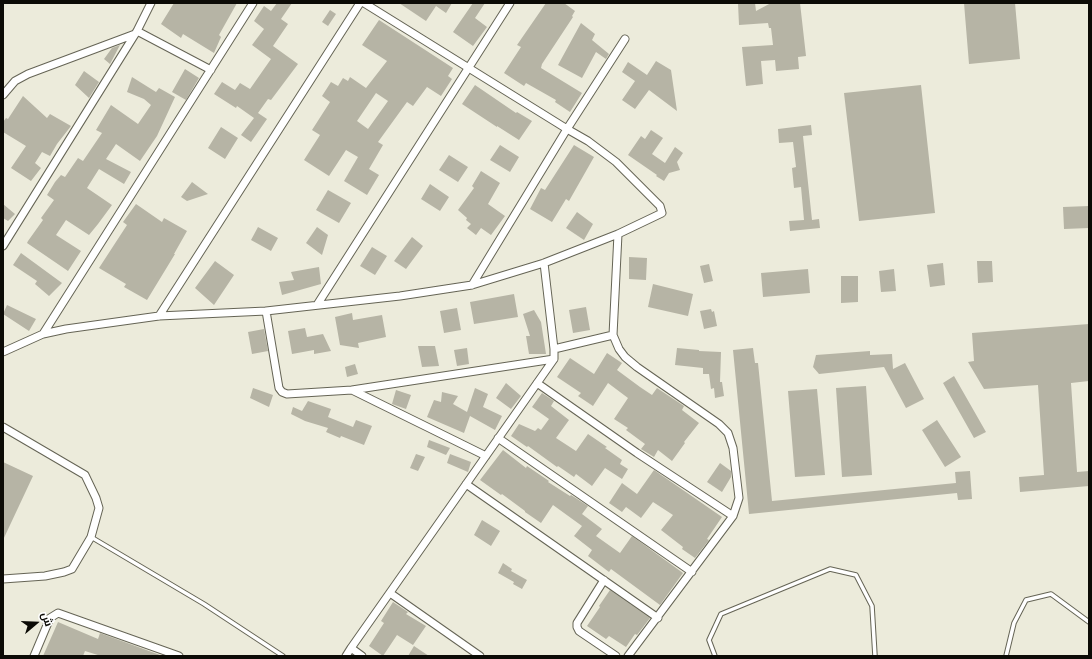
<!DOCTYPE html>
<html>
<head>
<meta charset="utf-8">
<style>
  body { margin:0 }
  #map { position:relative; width:1092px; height:659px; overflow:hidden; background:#ecebdb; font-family:Jost,Cairo,sans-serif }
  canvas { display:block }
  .frame { position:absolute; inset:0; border:4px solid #0c0b06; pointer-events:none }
  .north { position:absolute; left:16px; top:603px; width:40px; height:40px; -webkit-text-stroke:3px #fff; paint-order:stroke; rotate:71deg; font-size:11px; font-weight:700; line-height:16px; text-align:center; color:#0c0b06 }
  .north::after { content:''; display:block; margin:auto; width:14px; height:18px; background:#0c0b06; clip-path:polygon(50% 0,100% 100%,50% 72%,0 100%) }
</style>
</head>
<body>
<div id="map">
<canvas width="1092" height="659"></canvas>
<div class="frame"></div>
<div class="north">ش</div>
</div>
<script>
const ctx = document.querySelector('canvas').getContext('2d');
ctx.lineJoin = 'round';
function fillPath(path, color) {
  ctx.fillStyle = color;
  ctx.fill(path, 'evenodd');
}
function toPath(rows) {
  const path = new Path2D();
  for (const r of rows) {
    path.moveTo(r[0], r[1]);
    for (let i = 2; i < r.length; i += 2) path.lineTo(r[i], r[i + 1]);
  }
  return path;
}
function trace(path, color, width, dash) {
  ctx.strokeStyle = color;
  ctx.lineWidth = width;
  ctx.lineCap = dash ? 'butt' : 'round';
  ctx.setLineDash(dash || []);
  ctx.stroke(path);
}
const building = toPath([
  [174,3,237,3,219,35,221,37,214,53,183,34,181,38,161,24],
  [277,3,292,3,281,19,288,24,273,46,298,64,271,100,268,99,258,113,267,119,251,142,241,135,254,118,237,106,236,108,214,94,222,82,235,90,240,83,250,89,271,59,252,45,264,29,254,21,264,6,271,11],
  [399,3,452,3,446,13,436,6,426,21],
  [473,3,485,3,475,18,487,27,473,46,453,32],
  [546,3,564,3,575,11,572,16,573,17,542,64,541,68,582,93,570,112,555,102,556,100,526,83,524,86,504,73,521,47,517,45],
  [738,3,755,3,756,11,771,3,800,3,806,56,798,57,799,69,776,71,775,60,761,61,763,84,746,86,742,47,773,45,771,28,769,28,768,23,739,25],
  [964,3,1015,3,1020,59,969,64],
  [330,10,336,14,328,26,322,22],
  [379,20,453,68,448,76,452,79,441,96,427,87,413,106,407,102,378,142,383,145,369,169,379,175,367,195,344,181,358,157,346,150,329,176,304,160,320,135,312,130,330,102,322,96,331,82,338,86,343,78,348,81,350,77,366,88,387,61,362,45],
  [376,93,388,101,368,129,357,121],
  [581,23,595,34,592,40,609,54,606,59,596,52,582,78,558,65],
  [120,45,110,64,104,59,112,48],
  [656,61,671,70,677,111,649,90,635,109,622,100,635,81,622,72,628,62,647,75],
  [185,69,199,78,186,100,172,92],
  [84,71,99,82,89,98,75,85],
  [132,77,156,92,159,88,175,97,157,136,140,161,116,144,106,159,131,172,124,184,99,169,87,188,112,205,98,224,89,235,66,220,56,235,81,251,68,271,27,243,28,241,43,220,41,218,54,200,47,195,55,182,61,175,65,177,78,158,83,161,102,133,96,130,111,105,138,124,151,105,144,99,127,92],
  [475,85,516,113,517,112,532,121,519,140,497,126,497,127,462,104],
  [921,85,935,213,859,221,844,93],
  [23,96,47,118,50,114,71,126,57,144,50,156,42,152,35,163,41,168,31,181,11,168,26,146,3,132,3,122,6,118,8,119],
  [811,125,812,135,803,136,812,220,819,219,820,228,790,231,789,221,804,220,801,187,794,188,792,168,796,167,793,142,779,143,778,129],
  [221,127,238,138,225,159,208,148],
  [651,130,663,138,652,154,665,163,675,147,683,153,677,162,680,170,669,173,664,181,656,176,657,175,628,155,641,136,645,139],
  [500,145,519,157,510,172,490,160],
  [574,145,594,157,569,201,566,199,552,222,530,209,541,188,545,190],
  [449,155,468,167,458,182,439,170],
  [481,171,500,183,488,204,505,216,491,235,481,228,476,235,467,228,471,224,466,220,467,218,458,210,474,188,472,186],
  [192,182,208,194,187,201,181,197],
  [430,184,449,197,440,211,421,199],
  [328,190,351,203,339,223,316,210],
  [3,204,15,214,8,221,3,218],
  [136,204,162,222,164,218,187,231,174,254,175,254,147,300,124,287,126,284,99,268,127,225,123,222],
  [1089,206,1089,228,1064,229,1063,207],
  [577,212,593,224,584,240,566,228],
  [258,227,278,238,271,251,251,240],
  [317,227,328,235,322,255,306,243],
  [412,237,423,246,406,269,394,261],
  [372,247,387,256,375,275,360,266],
  [21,253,62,283,49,296,35,284,37,281,13,265],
  [629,257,647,258,646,280,629,279],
  [215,261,234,275,214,305,195,288],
  [977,261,992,261,993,282,978,283],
  [943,263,945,285,930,287,927,265],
  [709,264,713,281,704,283,700,266],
  [319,267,321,284,282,295,279,282,294,280,291,272],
  [808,269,810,293,763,297,761,273],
  [894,269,896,291,881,292,879,271],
  [841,276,858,276,858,302,841,303],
  [653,284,693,294,688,316,648,307],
  [514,294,518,317,474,324,470,302],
  [7,305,36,319,29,331,3,314],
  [586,307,590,330,573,333,569,310],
  [457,308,461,330,444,333,440,311],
  [711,309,712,312,714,311,717,326,704,329,700,311],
  [534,310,541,322,546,354,529,354,526,336,530,336,523,314],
  [352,313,353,320,382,315,386,337,358,343,359,348,340,345,335,317],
  [1089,324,1089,381,1071,383,1077,472,1089,471,1089,486,1020,492,1019,477,1044,475,1038,385,984,389,968,362,974,361,972,333],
  [305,328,307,337,323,334,331,351,314,354,314,350,292,354,288,331],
  [264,329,268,351,252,354,248,332],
  [418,346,435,346,439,366,422,367],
  [467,348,469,364,457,366,454,350],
  [677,348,699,350,699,351,721,352,720,382,722,382,724,396,715,398,714,388,711,389,709,374,703,374,703,368,675,365],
  [753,348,755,363,758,363,772,501,956,483,955,472,970,471,972,499,958,500,957,493,749,514,733,350],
  [870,351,870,355,892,354,893,369,905,363,924,399,906,408,884,367,819,374,813,367,816,355],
  [607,353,622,363,617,370,640,387,652,395,657,388,684,406,682,410,699,423,684,442,685,443,672,461,658,450,654,457,641,449,645,444,626,430,628,428,614,419,628,398,608,383,593,406,578,396,581,393,557,377,570,358,594,374],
  [355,364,358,374,347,377,345,367],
  [954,376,986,432,974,438,943,383],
  [506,383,521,396,511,409,496,398],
  [866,386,872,475,842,477,836,388],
  [253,388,273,395,269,407,250,398],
  [475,388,488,394,483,407,502,416,495,430,470,416,464,433,427,417,434,400,441,402,442,392,458,396,453,404,467,412],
  [817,389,825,475,795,477,788,391],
  [396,390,411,395,406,409,392,404],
  [542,393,554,401,551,406,569,420,556,438,576,451,588,434,607,447,605,448,622,460,620,464,628,469,622,479,605,468,592,486,576,474,574,477,558,466,557,467,528,446,527,447,511,436,519,424,535,431,538,428,541,430,549,419,532,407],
  [308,401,331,409,328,417,353,427,356,420,372,426,364,445,341,436,340,438,326,432,328,428,305,421,291,414,293,407,302,411],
  [937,420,961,457,945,467,922,430],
  [429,440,450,448,446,455,427,447],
  [503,450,526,468,527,466,549,481,548,482,570,496,571,495,588,506,582,514,602,529,596,536,620,553,632,536,683,573,660,605,611,569,609,572,588,556,592,550,574,536,582,526,553,505,541,523,525,512,525,511,502,494,501,495,480,480],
  [416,454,425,457,418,471,410,468],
  [450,454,471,462,468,472,447,463],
  [3,462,33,476,3,540],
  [720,463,731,471,731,477,722,492,707,482],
  [654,470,722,517,707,539,709,540,695,558,682,549,683,547,661,530,673,515,653,502,641,518,626,507,622,512,609,503,622,483,637,494],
  [482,520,500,531,491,546,474,535],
  [503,563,512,569,511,571,527,580,522,589,513,584,514,582,498,573],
  [610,590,650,618,637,635,635,634,626,647,609,636,606,639,587,626,600,607,599,606],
  [393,602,408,612,406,614,426,626,413,645,397,635,383,656,369,646,384,623,381,621],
  [58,622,98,639,100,633,160,655,159,656,101,656,85,651,83,656,43,656],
  [414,646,429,656,408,656]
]);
const lane = toPath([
  [91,537,204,604,283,656],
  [715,656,709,640,721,614,830,569,856,575,872,606,875,656],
  [1006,656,1014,623,1026,600,1051,594,1089,622]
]);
const street = toPath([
  [137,31,211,70],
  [3,95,15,81,28,74,135,34],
  [618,234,613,335,619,349,625,357,637,367,719,424,728,433,733,448,739,498,733,516,628,656],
  [3,246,137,31,151,3],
  [472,285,567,129,625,39],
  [317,305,510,3],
  [266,311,279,388,282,392,287,394,352,390],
  [159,316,360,3],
  [43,334,253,3],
  [554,349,613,335],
  [3,352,43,334,66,329,159,316,266,311,400,296,472,285,544,263,618,234,662,213,660,206,616,162,588,141,567,129,364,3],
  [537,383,637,453,733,516],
  [3,427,85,475,96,498,99,508,91,537,72,569,64,572,45,576,3,579],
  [498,438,692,572],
  [486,456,352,390,554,359],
  [466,484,658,618],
  [604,580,577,623,577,627,579,631,616,656],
  [390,593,480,656],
  [351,648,554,359,554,349,544,263],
  [34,656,50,618,58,613,179,656],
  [346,656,351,648,362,656]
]);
fillPath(building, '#b6b4a5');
trace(lane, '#656455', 5.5);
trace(street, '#656455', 9);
trace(lane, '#fff', 3.5);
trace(street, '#fff', 7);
</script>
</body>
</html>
